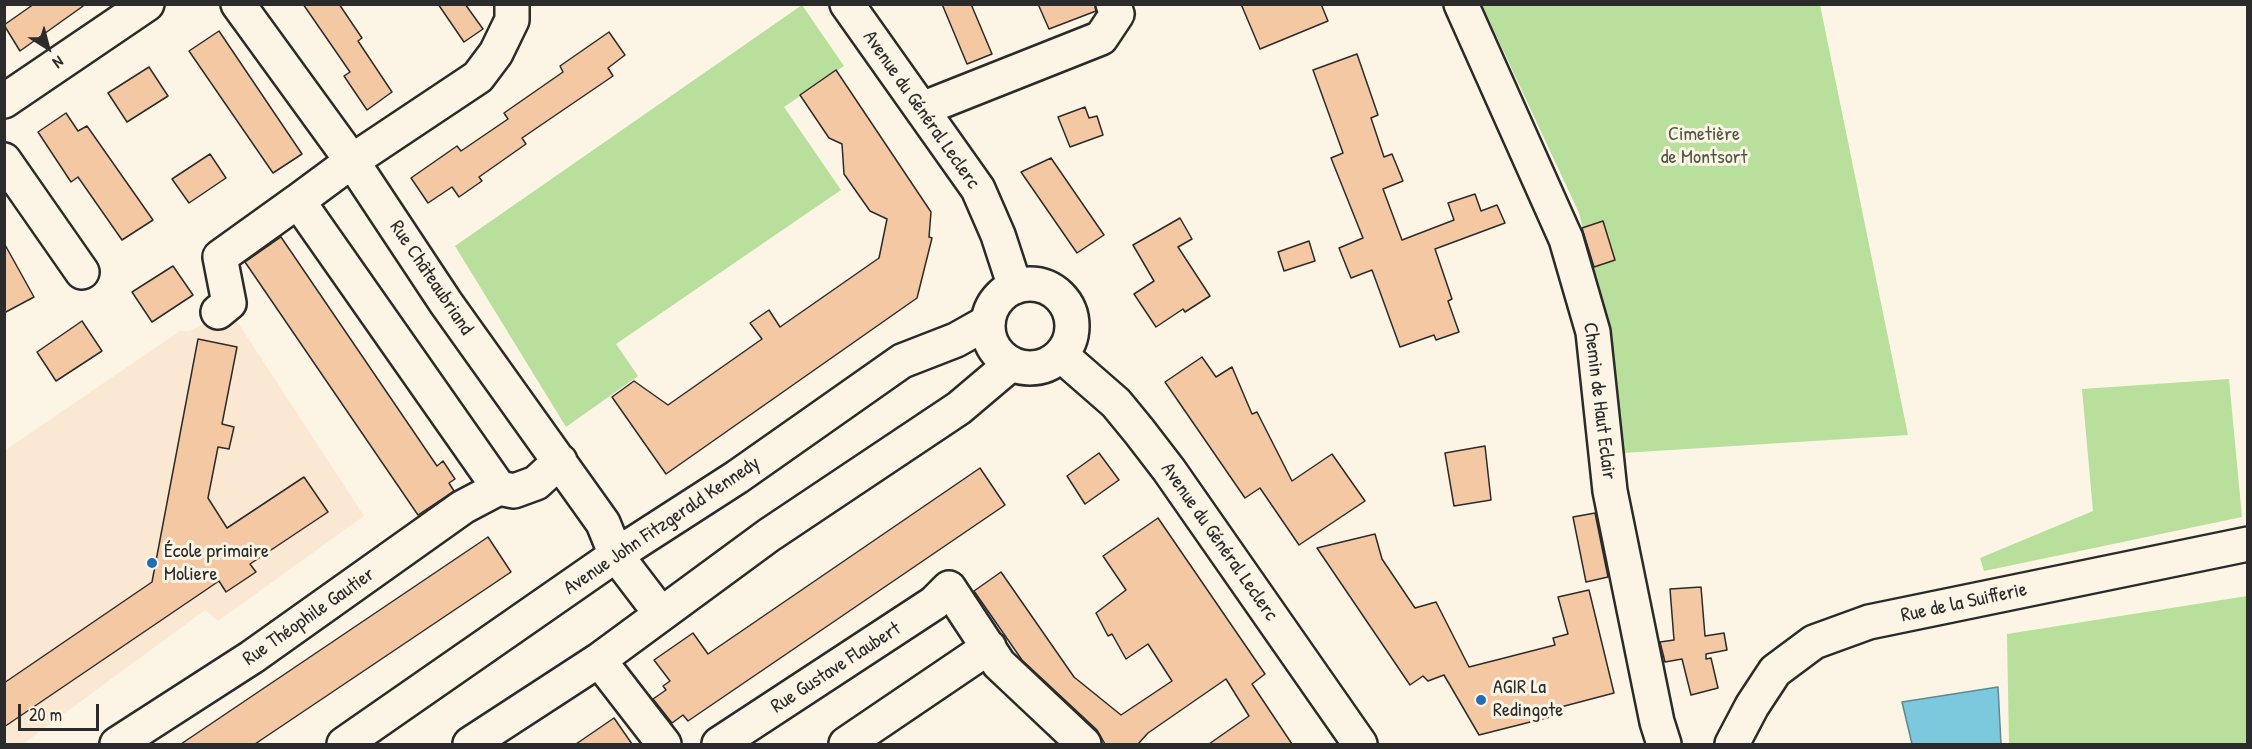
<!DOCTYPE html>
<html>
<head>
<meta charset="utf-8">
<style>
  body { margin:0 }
  #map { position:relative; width:2252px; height:749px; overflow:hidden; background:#fcf5e5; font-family:"Patrick Hand",sans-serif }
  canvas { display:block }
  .frame { position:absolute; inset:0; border:6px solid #2b2b2b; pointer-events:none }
  .north { position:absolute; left:18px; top:18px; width:60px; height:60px; -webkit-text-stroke:4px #fcf5e5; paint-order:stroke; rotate:144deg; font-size:16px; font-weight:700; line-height:24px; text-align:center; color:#2b2b2b }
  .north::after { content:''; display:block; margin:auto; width:21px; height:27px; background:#2b2b2b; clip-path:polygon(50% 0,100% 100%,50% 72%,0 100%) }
  .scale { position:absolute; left:18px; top:704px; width:81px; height:27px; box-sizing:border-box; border:3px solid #2b2b2b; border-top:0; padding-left:8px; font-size:18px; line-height:21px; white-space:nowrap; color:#2b2b2b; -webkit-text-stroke:4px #fcf5e5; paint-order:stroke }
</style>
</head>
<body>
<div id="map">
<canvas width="2252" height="749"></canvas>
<div class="frame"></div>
<div class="north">N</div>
<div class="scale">20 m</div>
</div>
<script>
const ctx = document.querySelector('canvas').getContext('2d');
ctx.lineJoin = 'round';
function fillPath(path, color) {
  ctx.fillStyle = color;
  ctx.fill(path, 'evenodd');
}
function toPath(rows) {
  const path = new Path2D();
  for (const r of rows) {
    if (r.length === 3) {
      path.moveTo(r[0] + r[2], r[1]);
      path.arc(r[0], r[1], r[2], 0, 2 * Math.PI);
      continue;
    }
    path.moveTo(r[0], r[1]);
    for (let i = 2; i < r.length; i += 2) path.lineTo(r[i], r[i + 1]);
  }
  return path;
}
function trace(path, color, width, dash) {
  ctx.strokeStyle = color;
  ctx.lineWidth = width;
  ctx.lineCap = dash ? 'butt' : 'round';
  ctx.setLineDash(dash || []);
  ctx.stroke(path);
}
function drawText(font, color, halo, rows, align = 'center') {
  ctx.font = font + ' "Patrick Hand",sans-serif';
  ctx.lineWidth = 6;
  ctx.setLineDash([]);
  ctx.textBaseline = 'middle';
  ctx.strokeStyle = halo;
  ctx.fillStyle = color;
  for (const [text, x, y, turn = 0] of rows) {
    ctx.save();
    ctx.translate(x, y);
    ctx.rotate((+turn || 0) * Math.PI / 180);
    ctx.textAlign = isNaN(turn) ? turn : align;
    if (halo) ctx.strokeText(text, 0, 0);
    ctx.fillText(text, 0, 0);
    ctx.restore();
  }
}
const built = toPath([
  [231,312,364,516,218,621,205,610,23,744,5,744,4,451,180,331,189,331]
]);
const green = toPath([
  [802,5,844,66,784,107,841,190,616,344,638,376,566,427,455,246],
  [1482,5,1820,5,1908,435,1623,453,1613,348,1579,213],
  [2229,379,2242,517,1984,571,1980,558,2093,511,2082,389],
  [2247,596,2247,744,2009,744,2007,634]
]);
const water = toPath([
  [1998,687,2001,744,1912,744,1902,702,1998,687]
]);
const building = toPath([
  [34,4,86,4,20,51,4,25,34,4],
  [303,4,339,4,362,38,358,41,392,92,367,110,344,76,350,72,303,4],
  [438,4,465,4,483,29,464,42,438,4],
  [942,4,971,4,992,54,967,64,942,4],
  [1038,4,1095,4,1096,11,1049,29,1038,4],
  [1241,4,1321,4,1328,21,1260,49,1241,4],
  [219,31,302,154,273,173,189,51,219,31],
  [609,32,625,55,608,68,613,76,522,138,526,144,479,177,482,181,459,197,452,187,428,203,411,178,457,146,461,151,508,119,504,113,563,72,560,66,609,32],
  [1357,54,1378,115,1371,118,1384,157,1392,154,1403,181,1383,189,1402,240,1454,220,1448,203,1475,194,1481,211,1497,205,1505,223,1435,249,1452,299,1448,301,1459,332,1436,340,1434,335,1400,347,1372,270,1351,278,1339,248,1363,238,1331,158,1343,153,1313,70,1357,54],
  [149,67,168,96,127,122,108,93,149,67],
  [836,70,931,212,929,237,932,238,917,298,666,474,612,397,634,381,668,405,762,339,750,323,769,310,780,327,879,258,887,219,870,211,844,174,842,144,829,138,800,95,836,70],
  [1085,107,1089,118,1097,116,1103,135,1070,147,1058,117,1085,107],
  [66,113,78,131,87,126,153,220,122,240,78,177,71,182,38,132,66,113],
  [210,154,226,178,189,203,172,179,210,154],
  [1051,158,1104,235,1077,253,1021,172,1051,158],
  [1180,218,1192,239,1178,247,1210,296,1185,312,1183,309,1156,327,1134,294,1154,281,1133,245,1180,218],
  [1603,221,1615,260,1594,267,1582,228,1603,221],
  [281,237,437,466,443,461,455,479,449,483,454,491,418,515,245,262,281,237],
  [1309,241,1315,261,1284,271,1278,252,1309,241],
  [4,243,34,297,4,313,4,243],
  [173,266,193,295,152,322,132,292,173,266],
  [82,321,102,351,56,381,37,352,82,321],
  [198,339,237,347,222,424,234,427,229,449,218,447,208,498,227,528,304,477,328,512,250,564,256,572,226,592,219,581,4,727,4,683,152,582,198,339],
  [1202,357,1216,377,1232,367,1252,414,1257,412,1292,481,1332,454,1365,501,1299,545,1260,488,1245,498,1165,382,1202,357],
  [1485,446,1491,500,1454,506,1445,453,1485,446],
  [1099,453,1119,480,1085,504,1067,476,1099,453],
  [980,468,1005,505,688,721,683,715,672,723,653,699,666,690,663,686,670,681,654,660,693,633,708,654,980,468],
  [1595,513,1608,577,1586,582,1573,517,1595,513],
  [1158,518,1265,674,1252,684,1292,744,1209,744,1249,716,1226,679,1148,733,1138,744,1105,744,1097,730,1022,660,974,591,1001,572,1074,677,1121,715,1172,681,1148,644,1126,659,1112,634,1108,636,1096,613,1126,590,1103,556,1158,518],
  [1375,534,1382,559,1415,608,1436,602,1469,667,1555,645,1553,638,1568,634,1558,597,1589,590,1614,693,1557,708,1558,715,1479,735,1444,675,1428,681,1423,676,1410,685,1317,548,1375,534],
  [488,537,511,572,255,744,181,744,488,537],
  [1701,587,1705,636,1724,633,1727,650,1706,654,1706,659,1711,658,1718,688,1691,695,1682,659,1665,662,1660,642,1674,640,1670,589,1701,587],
  [614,718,632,744,576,744,614,718]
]);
const minor = toPath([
  [238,4,352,161,446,303,603,523,616,555,661,614],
  [512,4,512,20,496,53,478,77,352,161,298,201,499,488,514,491,536,483,560,461],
  [1461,4,1566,239,1593,332,1610,491,1657,722,1664,744],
  [4,101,147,4],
  [922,109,1101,38,1117,14,1113,4],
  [4,160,82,272],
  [218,312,229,303,220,257,298,201],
  [599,660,664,744],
  [117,744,252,657,463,507,499,488],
  [344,744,616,555,737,477,902,361,956,340,988,322],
  [470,744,599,660,769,535,959,408,1011,364],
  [719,744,934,603,949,588,999,664,1084,744],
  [846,744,989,647],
  [1732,744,1752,706,1775,671,1814,642,1869,622,2248,544]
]);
const major = toPath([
  [847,4,978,189,998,235,1015,287],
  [1030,326,42],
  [1061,355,1116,403,1139,431,1169,470,1360,744]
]);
const markers = [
  [152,563,6,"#1f6fb2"],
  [1481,700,6,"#1f6fb2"]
];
const streetNames = [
  ["Avenue du Général Leclerc",921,110,55],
  ["Rue Châteaubriand",431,278,56],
  ["Chemin de Haut Eclair",1599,401,83],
  ["Avenue John Fitzgerald Kennedy",662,526,-34],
  ["Avenue du Général Leclerc",1219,542,55],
  ["Rue de la Suifferie",1964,603,-12],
  ["Rue Théophile Gautier",309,617,-35],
  ["Rue Gustave Flaubert",836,668,-33]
];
const parkNames = [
  ["Cimetière",1704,135],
  ["de Montsort",1704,158]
];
const poiNames = [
  ["École primaire",164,552],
  ["Moliere",164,575],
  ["AGIR La",1493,688],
  ["Redingote",1493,711]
];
fillPath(built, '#fae8d2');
fillPath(green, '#b8df9b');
fillPath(water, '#7cc8dc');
trace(water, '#5c8995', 1.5);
fillPath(building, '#f5c8a4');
trace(building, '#2b2b2b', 1.5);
trace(minor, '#2b2b2b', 38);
trace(major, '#2b2b2b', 38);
trace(minor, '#fcf5e5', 33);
trace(major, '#fcf5e5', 33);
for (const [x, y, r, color] of markers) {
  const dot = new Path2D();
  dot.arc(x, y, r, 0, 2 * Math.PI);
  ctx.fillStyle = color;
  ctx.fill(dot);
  trace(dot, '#fcf5e5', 2);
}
drawText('20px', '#2b2b2b', '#fcf5e5', streetNames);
drawText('20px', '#4e5847', '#fcf5e5', parkNames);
drawText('20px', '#2b2b2b', '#fcf5e5', poiNames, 'left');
</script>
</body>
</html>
